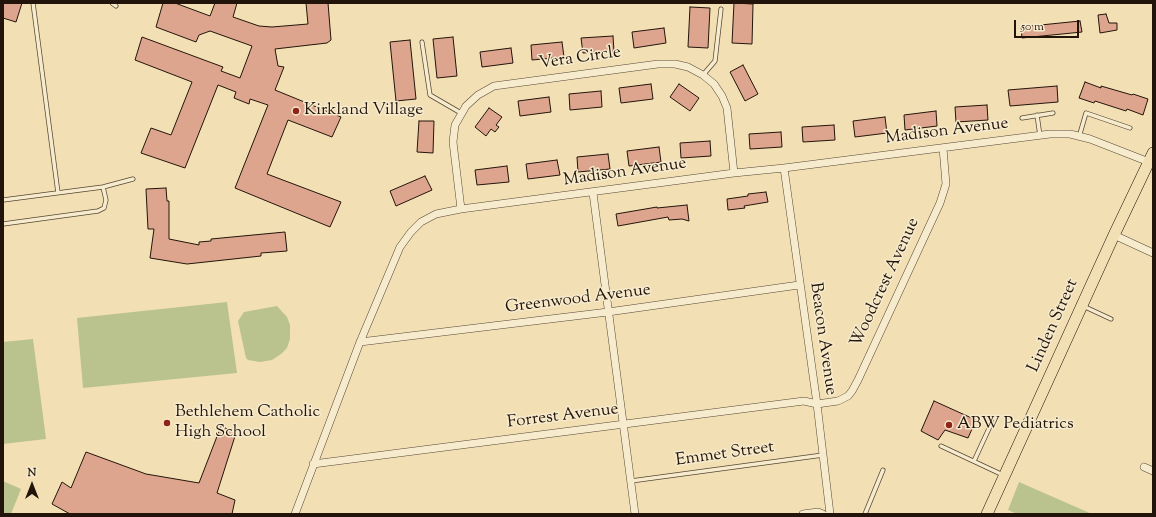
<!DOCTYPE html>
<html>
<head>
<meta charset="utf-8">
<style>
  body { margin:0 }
  #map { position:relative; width:1156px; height:517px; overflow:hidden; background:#f2e0b4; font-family:"Sorts Mill Goudy",serif }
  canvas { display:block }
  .frame { position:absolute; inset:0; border:4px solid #22140a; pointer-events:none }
  .north { position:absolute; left:12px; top:465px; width:40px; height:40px; -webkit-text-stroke:3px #f7ebce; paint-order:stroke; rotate:0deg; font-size:11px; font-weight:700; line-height:16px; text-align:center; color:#22140a }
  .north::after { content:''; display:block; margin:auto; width:14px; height:18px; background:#22140a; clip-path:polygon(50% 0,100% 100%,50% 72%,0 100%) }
  .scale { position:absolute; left:1014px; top:20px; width:65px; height:18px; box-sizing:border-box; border:2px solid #22140a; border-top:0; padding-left:5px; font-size:12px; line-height:14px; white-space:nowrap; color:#22140a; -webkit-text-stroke:3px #f7ebce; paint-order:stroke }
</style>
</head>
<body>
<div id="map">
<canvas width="1156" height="517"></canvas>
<div class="frame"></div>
<div class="north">N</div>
<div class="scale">50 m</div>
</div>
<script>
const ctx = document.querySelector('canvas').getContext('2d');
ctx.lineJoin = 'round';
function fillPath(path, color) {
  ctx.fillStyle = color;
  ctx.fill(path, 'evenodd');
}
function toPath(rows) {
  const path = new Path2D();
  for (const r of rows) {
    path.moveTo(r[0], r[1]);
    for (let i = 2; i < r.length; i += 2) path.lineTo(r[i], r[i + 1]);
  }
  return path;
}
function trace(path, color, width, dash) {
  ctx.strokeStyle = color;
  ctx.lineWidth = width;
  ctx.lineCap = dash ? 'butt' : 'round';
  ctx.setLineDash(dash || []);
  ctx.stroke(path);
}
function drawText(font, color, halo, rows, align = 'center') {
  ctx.font = font + ' "Sorts Mill Goudy",serif';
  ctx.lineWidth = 3;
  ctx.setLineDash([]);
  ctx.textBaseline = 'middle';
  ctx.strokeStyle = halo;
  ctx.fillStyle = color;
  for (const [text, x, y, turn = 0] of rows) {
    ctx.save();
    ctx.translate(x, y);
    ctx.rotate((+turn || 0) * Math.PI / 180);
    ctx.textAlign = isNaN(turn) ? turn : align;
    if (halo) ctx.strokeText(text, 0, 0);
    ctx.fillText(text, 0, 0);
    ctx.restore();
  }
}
const green = toPath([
  [227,302,237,373,83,388,77,318],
  [277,306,287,317,290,325,290,339,287,348,281,354,272,360,260,362,248,360,246,358,238,321,244,312],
  [33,339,46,439,3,444,3,342],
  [3,481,21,489,11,514,3,514],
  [1019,482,1092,514,1017,514,1008,510]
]);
const building = toPath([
  [3,3,22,3,16,22,3,18,3,3],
  [163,3,175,3,210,16,215,3,237,3,233,17,259,26,272,27,308,24,306,3,328,3,331,40,327,43,275,49,278,66,284,67,275,90,341,117,332,137,288,120,267,174,341,202,330,227,235,188,268,105,250,99,249,104,234,98,236,92,218,85,185,168,141,153,151,128,171,135,192,82,135,60,142,37,223,67,221,71,240,78,252,46,210,31,199,35,196,42,156,27,163,3],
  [734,3,753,4,752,44,732,43,734,3],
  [690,7,710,8,708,48,688,47,690,7],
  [1106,14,1109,23,1117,23,1117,30,1100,33,1098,15,1106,14],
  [1080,21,1082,32,1022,38,1021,27,1080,21],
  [664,28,666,43,634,48,632,32,664,28],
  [613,36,614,51,583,53,581,38,613,36],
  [453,37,457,76,437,78,433,39,453,37],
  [410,40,416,99,396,101,390,42,410,40],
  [562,42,564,57,532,60,531,45,562,42],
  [511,48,513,63,482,67,480,52,511,48],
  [743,65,758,94,745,101,730,72,743,65],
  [1085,82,1101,88,1101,86,1132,95,1133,94,1148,99,1143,115,1127,109,1126,111,1095,101,1094,103,1079,98,1085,82],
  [651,84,653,99,621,103,619,88,651,84],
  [679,84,699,98,690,111,670,97,679,84],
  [1057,86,1058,102,1010,106,1008,90,1057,86],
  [601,91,602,107,570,110,569,94,601,91],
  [549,97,551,112,520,116,518,101,549,97],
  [987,105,988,120,956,122,955,107,987,105],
  [489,108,502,117,496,125,499,127,495,132,491,129,486,136,475,127,489,108],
  [936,111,937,126,905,130,904,115,936,111],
  [885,117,887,133,855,137,853,121,885,117],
  [419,121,434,121,433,153,417,152,419,121],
  [834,125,835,140,803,142,802,127,834,125],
  [781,132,782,147,750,149,749,134,781,132],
  [710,141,711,156,681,158,680,143,710,141],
  [659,147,661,162,629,166,627,151,659,147],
  [608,154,610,169,578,172,577,157,608,154],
  [557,160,560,175,528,179,526,164,557,160],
  [507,166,509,182,477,185,475,170,507,166],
  [425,176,432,190,396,206,390,191,425,176],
  [166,188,167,201,169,201,169,239,199,245,199,242,211,241,211,239,285,232,287,251,261,253,261,256,187,264,150,258,154,229,148,229,146,189,166,188],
  [766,192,768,202,744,206,745,208,728,210,727,199,748,196,748,194,766,192],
  [687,205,689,221,682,219,669,220,668,217,618,226,616,214,657,207,657,208,687,205],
  [934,401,976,420,968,438,945,430,938,440,921,431,934,401],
  [221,426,236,433,217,493,235,500,232,514,70,514,52,504,62,482,71,488,86,452,146,474,199,483,221,426]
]);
const lane = toPath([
  [33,3,58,193],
  [112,3,116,6],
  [422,42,430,95,461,113],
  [703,75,715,61,721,9],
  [1037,115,1040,136],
  [1022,118,1053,113],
  [1079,137,1086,113,1130,128],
  [3,200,103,187,133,179],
  [3,224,98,211,104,208,106,200,103,187],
  [1083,306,1111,319],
  [941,446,1003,475],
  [974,461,992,422],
  [631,481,823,455],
  [865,514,883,470]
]);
const street = toPath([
  [784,168,817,404,830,514],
  [593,193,635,514],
  [461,209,453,142,455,125,466,106,478,95,494,86,658,64,675,64,688,67,703,75,714,84,722,96,727,108,734,173],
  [1114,235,1153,253],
  [360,342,608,312,799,285],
  [313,464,804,401,817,404,838,401,848,396,852,391,858,380,940,203,946,184,943,148],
  [1144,467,1153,471],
  [295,514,360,342,400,247,411,232,421,222,436,214,461,209,734,173,784,168,1050,134,1070,134,1090,139,1149,162],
  [803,514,818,512,823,514]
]);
const primary = toPath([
  [987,514,1114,235,1153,153]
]);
const markers = [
  [296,111,4,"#8f2418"],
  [167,423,4,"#8f2418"],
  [949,425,4,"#8f2418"]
];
const streetNames = [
  ["Vera Circle",580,59,-8],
  ["Madison Avenue",947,132,-7],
  ["Madison Avenue",625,173,-8],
  ["Woodcrest Avenue",886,283,-65],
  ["Greenwood Avenue",578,300,-7],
  ["Linden Street",1054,326,-66],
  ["Beacon Avenue",822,339,82],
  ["Forrest Avenue",563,417,-7],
  ["Emmet Street",725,455,-8]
];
const poiNames = [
  ["Kirkland Village",304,111],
  ["Bethlehem Catholic",175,413],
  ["High School",175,433],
  ["ABW Pediatrics",957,425]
];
fillPath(green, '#bac28d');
fillPath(building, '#dea58e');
trace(building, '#22140a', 1);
trace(lane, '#564734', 5);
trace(street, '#564734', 8);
trace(primary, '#22140a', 12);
trace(lane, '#f7ebce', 3.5);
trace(street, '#f7ebce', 7);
trace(primary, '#f2e0b4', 11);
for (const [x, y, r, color] of markers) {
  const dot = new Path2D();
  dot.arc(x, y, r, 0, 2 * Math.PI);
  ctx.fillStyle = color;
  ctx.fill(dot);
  trace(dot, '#f7ebce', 1.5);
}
drawText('17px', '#22140a', '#f7ebce', streetNames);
drawText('17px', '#22140a', '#f7ebce', poiNames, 'left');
</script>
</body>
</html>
